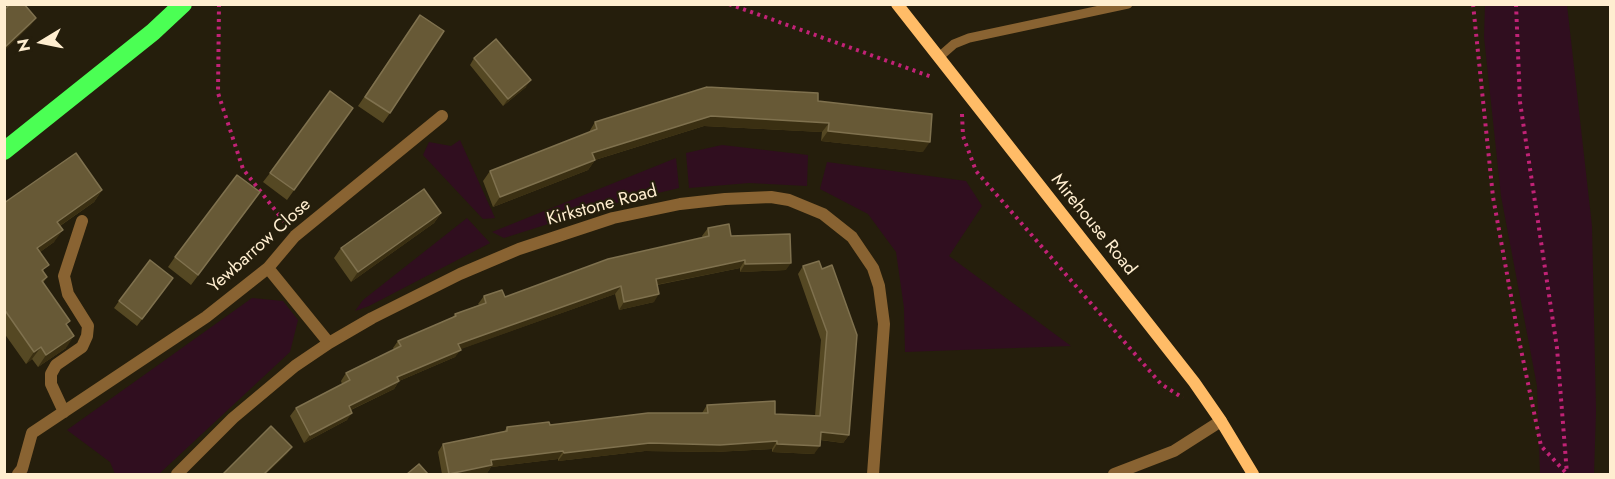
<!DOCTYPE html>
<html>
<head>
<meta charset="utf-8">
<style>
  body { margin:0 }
  #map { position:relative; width:1615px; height:479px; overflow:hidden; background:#251e0c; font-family:Jost,sans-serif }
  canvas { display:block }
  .frame { position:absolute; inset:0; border:6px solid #ffeed0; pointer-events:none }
  .north { position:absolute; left:12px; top:12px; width:60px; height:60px; -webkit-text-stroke:4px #251e0c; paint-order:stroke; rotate:260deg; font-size:16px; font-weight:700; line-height:24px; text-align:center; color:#ffeed0 }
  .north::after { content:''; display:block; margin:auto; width:21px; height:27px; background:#ffeed0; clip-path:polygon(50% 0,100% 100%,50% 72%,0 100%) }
</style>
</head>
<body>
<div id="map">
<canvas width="1615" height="479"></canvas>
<div class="frame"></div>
<div class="north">N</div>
</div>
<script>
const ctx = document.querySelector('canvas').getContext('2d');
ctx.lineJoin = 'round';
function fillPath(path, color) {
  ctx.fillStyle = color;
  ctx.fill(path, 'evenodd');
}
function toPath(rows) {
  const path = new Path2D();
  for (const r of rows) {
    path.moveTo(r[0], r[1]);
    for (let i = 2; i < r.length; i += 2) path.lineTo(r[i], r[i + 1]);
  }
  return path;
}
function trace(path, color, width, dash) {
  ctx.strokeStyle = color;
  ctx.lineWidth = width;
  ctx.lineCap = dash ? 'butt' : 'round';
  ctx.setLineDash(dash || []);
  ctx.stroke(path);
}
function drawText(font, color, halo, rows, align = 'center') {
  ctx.font = font + ' Jost,sans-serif';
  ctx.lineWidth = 4.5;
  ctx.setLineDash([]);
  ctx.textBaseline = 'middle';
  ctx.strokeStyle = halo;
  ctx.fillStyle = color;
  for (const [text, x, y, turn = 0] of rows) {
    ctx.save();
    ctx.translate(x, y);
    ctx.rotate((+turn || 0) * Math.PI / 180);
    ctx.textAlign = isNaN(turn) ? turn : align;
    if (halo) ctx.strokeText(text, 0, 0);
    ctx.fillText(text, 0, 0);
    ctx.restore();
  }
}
const green = toPath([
  [1485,5,1567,5,1592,226,1596,411,1594,474,1540,474,1537,386,1501,196,1484,37],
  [460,140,495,218,483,219,423,155,429,142,451,146],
  [722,145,808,155,807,186,749,183,689,188,686,153],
  [676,158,679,188,608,205,504,238,492,232],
  [827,162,966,181,982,206,949,256,1071,346,905,352,904,308,896,252,868,214,820,189],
  [467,218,490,243,369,306,355,311,363,300],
  [252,298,283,301,298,320,290,352,159,474,115,474,110,462,67,430]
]);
const path = toPath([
  [219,4,218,93,243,169,286,224],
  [729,4,932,77],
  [1473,4,1493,197,1519,340,1541,446,1567,474],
  [1516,4,1520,102,1557,348,1567,474],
  [962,114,963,136,976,171,1161,384,1183,398]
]);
const lane = toPath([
  [938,58,954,44,969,38,1128,4]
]);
const street = toPath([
  [268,268,329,343],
  [64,412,51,384,51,374,56,365,82,347,87,336,88,326,68,294,64,276,82,221],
  [18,474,22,469,32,433,206,317,268,268,295,236,442,116],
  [177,474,233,418,295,366,329,343,372,318,460,274,519,249,613,218,680,204,725,199,771,197,789,200,823,214,852,237,873,268,879,286,884,324,873,474],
  [1114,474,1174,451,1221,421]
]);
const secondary = toPath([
  [897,4,1194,382,1221,421,1253,474]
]);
const highway = toPath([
  [4,151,153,32,183,4]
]);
const wall = toPath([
  [420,15,390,113,383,123,358,106],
  [474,58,526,87,503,106,470,65],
  [818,101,923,152,821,141,822,132,704,126,595,160,588,170,493,207,483,181,490,171,589,132,595,122],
  [353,108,287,200,263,182,270,173],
  [102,190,94,202,60,226,54,242,40,252,44,272,47,277,43,283,67,326,66,348,38,367,32,359,26,364,4,333,4,203],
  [253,202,191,285,168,267,175,257],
  [441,213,434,223,351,282,334,258,341,248],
  [708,228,731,236,786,270,740,272,740,268,657,285,654,302,619,310,615,294,460,349,455,357,399,381,394,389,351,410,347,420,304,443,290,416,296,408,342,384,341,381,346,373,394,350,393,348,398,341,452,318,455,314,479,305,478,304,484,296,505,297,703,238,702,236],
  [819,261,849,435,843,443,820,440,814,454,772,452,772,449,714,452,645,451,558,461,558,459,491,467,487,473,481,474,442,474,438,452,443,444,504,432,507,427,550,425,702,413,707,405,775,414,815,416,821,340,798,274,803,266],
  [168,285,137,326,114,308,119,301]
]);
const shadedWall = toPath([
  [36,18,31,25,4,51,4,48],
  [531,80,526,87,503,106,508,99],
  [711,116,829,123,822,132,704,126,585,163,592,153],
  [828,131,930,142,923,152,821,141],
  [595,160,588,170,493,207,500,197],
  [102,190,94,202,48,234,57,222],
  [441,213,434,223,351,282,358,272],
  [63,230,54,242,29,260,37,248],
  [745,260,740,268,650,286,656,279],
  [791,263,786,270,740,272,745,264],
  [621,286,615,294,453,352,458,344],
  [659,294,654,302,619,310,624,302],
  [74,336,66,348,38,367,46,355],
  [41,347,32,359,26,364,34,352],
  [461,350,455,357,399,381,394,389,344,413,349,406,397,377],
  [352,413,347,420,304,443,310,435],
  [821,432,849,435,843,443,815,439],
  [777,441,772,449,714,452,645,451,558,461,564,453,650,443],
  [777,444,820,446,814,454,772,452],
  [292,447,287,454,266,474,264,474],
  [563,451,558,459,491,467,487,473,481,474,449,474,491,460]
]);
const building = toPath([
  [10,4,24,4,36,18,4,48,4,10,10,4],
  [420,15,444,31,390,113,365,97,420,15],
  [496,39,531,80,508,99,474,58,496,39],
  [707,87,818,93,818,101,932,114,930,142,828,131,829,123,711,116,592,153,595,160,500,197,490,171,597,129,595,122,707,87],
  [330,91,353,108,294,190,270,173,330,91],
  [76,153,102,190,57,222,63,230,37,248,49,265,42,270,47,277,42,281,70,321,66,324,74,336,46,355,41,347,34,352,4,309,4,203,76,153],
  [237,175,260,192,198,275,175,257,237,175],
  [424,189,441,213,358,272,341,248,424,189],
  [729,224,731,236,790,234,791,263,745,264,745,260,656,279,659,294,624,302,621,286,458,344,461,350,397,377,399,381,349,406,352,413,310,435,296,408,350,380,346,373,401,346,398,341,456,316,455,314,486,303,484,296,502,290,505,297,608,259,709,236,708,228,729,224],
  [150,260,173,278,142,319,119,301,150,260],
  [819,261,822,269,832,265,857,335,849,435,821,432,820,446,777,444,777,441,720,445,650,443,564,453,563,451,491,460,492,465,449,474,443,444,507,431,507,427,549,422,550,425,648,413,708,413,707,405,775,401,775,414,820,416,827,332,803,266,819,261],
  [271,426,292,447,264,474,223,474,271,426],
  [419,464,428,474,407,474,419,464]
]);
const streetNames = [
  ["Kirkstone Road",602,206,-15],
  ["Mirehouse Road",1093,225,51],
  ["Yewbarrow Close",260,246,-42]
];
fillPath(green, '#300e1f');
trace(path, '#c12276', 4, [3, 4.5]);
trace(lane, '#896332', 9);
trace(street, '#896332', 12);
trace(secondary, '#ffbc67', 12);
trace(highway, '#4bff54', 18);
fillPath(wall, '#554823');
fillPath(shadedWall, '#3a2f12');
fillPath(building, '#675936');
trace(building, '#7f714e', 1.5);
drawText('18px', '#ffeed0', '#251e0c', streetNames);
</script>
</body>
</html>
